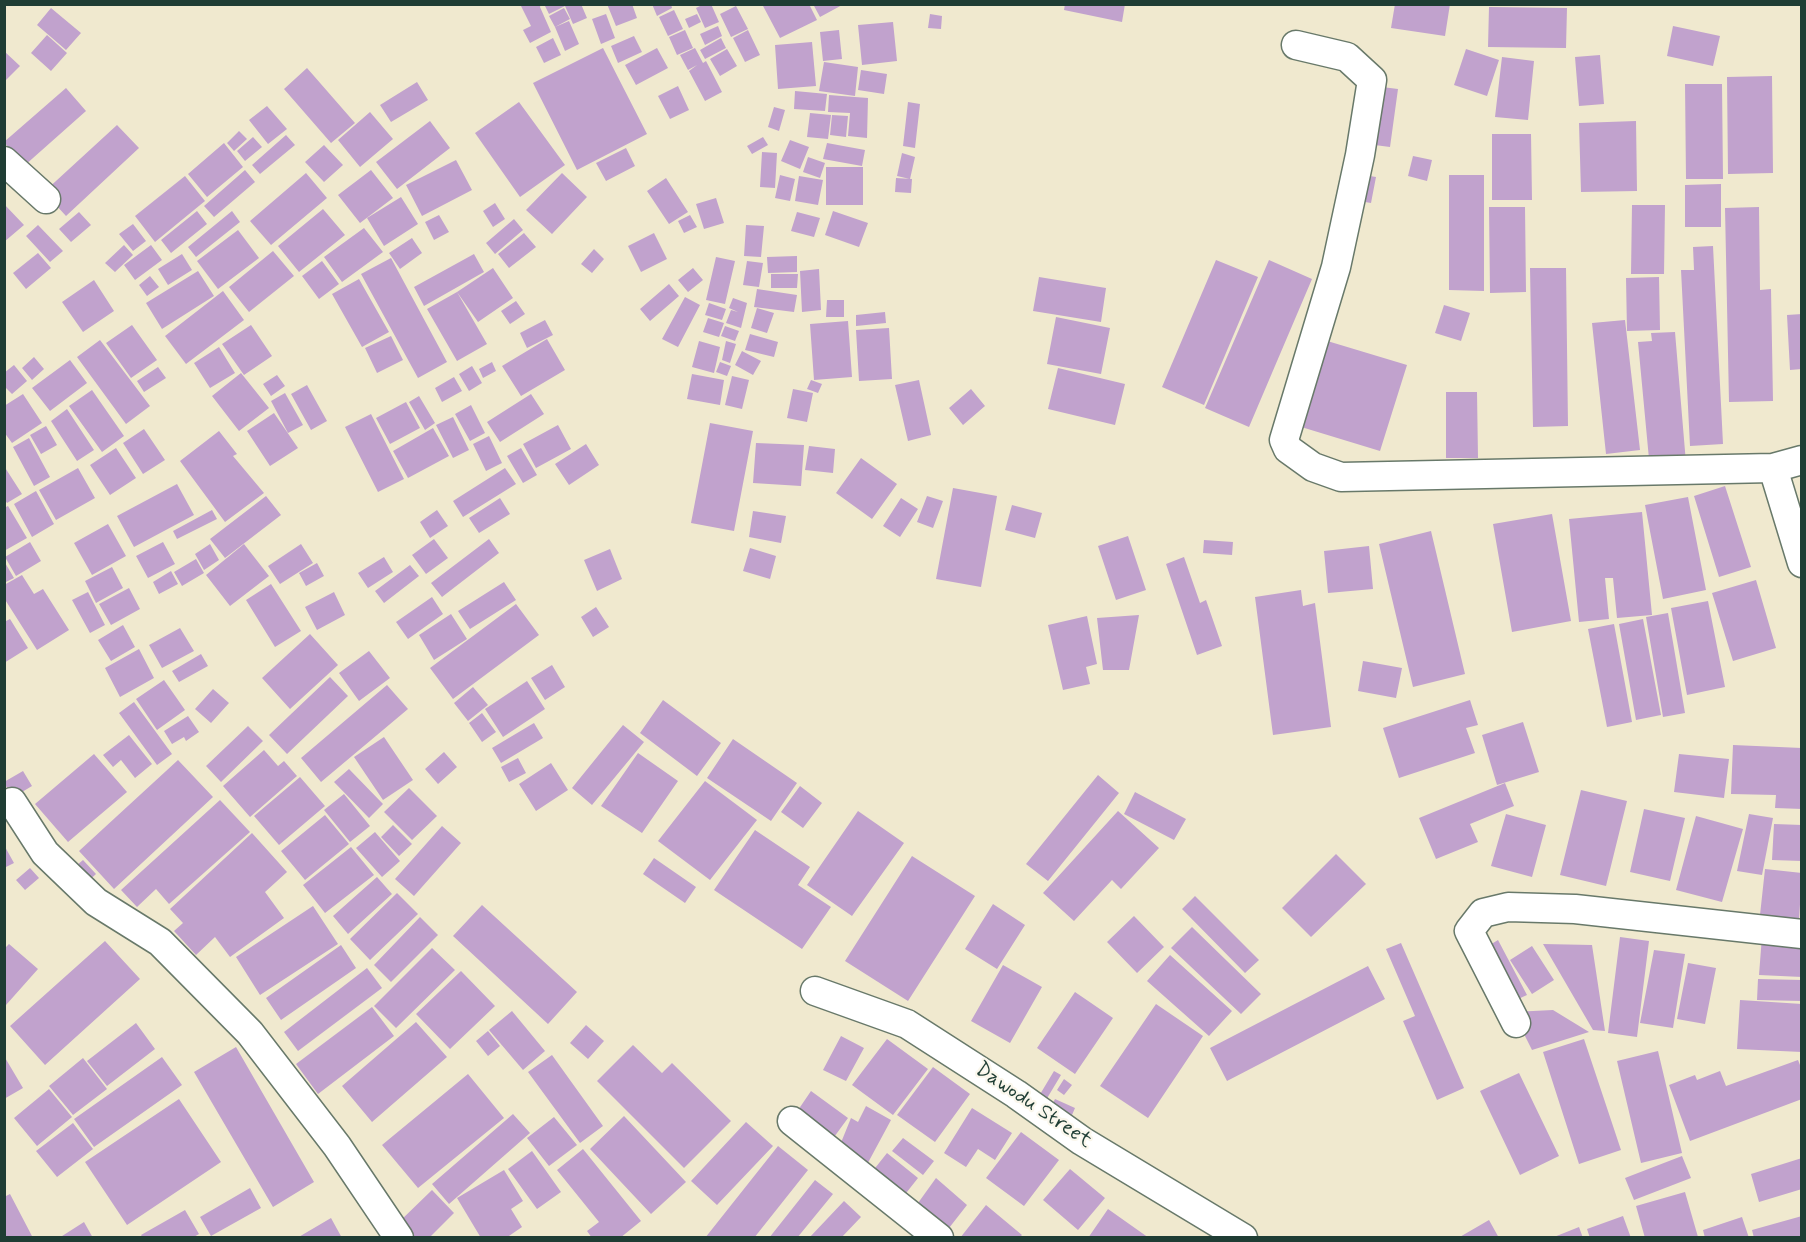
<!DOCTYPE html>
<html>
<head>
<meta charset="utf-8">
<style>
  body { margin:0 }
  #map { position:relative; width:1806px; height:1242px; overflow:hidden; background:#f0e9cf; font-family:Mynerve,sans-serif }
  canvas { display:block }
  .frame { position:absolute; inset:0; border:6px solid #1f3d34; pointer-events:none }
</style>
</head>
<body>
<div id="map">
<canvas width="1806" height="1242"></canvas>
<div class="frame"></div>
</div>
<script>
const ctx = document.querySelector('canvas').getContext('2d');
ctx.lineJoin = 'round';
function fillPath(path, color) {
  ctx.fillStyle = color;
  ctx.fill(path, 'evenodd');
}
function toPath(rows) {
  const path = new Path2D();
  for (const r of rows) {
    path.moveTo(r[0], r[1]);
    for (let i = 2; i < r.length; i += 2) path.lineTo(r[i], r[i + 1]);
  }
  return path;
}
function trace(path, color, width, dash) {
  ctx.strokeStyle = color;
  ctx.lineWidth = width;
  ctx.lineCap = dash ? 'butt' : 'round';
  ctx.setLineDash(dash || []);
  ctx.stroke(path);
}
function drawText(font, color, halo, rows, align = 'center') {
  ctx.font = font + ' Mynerve,sans-serif';
  ctx.lineWidth = 4.5;
  ctx.setLineDash([]);
  ctx.textBaseline = 'middle';
  ctx.strokeStyle = halo;
  ctx.fillStyle = color;
  for (const [text, x, y, turn = 0] of rows) {
    ctx.save();
    ctx.translate(x, y);
    ctx.rotate((+turn || 0) * Math.PI / 180);
    ctx.textAlign = isNaN(turn) ? turn : align;
    if (halo) ctx.strokeText(text, 0, 0);
    ctx.fillText(text, 0, 0);
    ctx.restore();
  }
}
const building = toPath([
  [520,4,541,4,540,7,551,32,530,43,523,30,531,26],
  [544,4,581,4,587,18,573,24,565,6,549,14],
  [607,4,632,4,637,18,616,26],
  [652,4,671,4,672,8,657,16],
  [704,4,711,4,719,22,705,28,696,8],
  [762,4,809,4,817,20,780,38],
  [813,4,844,4,820,17],
  [1065,4,1125,4,1122,22,1064,10],
  [1395,4,1450,4,1445,36,1391,28],
  [736,6,748,29,731,37,720,14],
  [1489,7,1567,8,1566,48,1488,47],
  [51,8,81,33,66,50,37,25],
  [564,8,570,19,555,27,549,16],
  [674,10,683,29,668,36,659,17],
  [606,14,615,38,601,44,592,19],
  [697,14,701,22,689,28,685,19],
  [930,14,942,16,941,29,928,28],
  [569,21,579,44,565,51,555,27],
  [893,22,897,61,862,65,858,25],
  [718,26,722,36,705,45,700,34],
  [1673,26,1720,36,1713,66,1667,56],
  [685,30,693,48,677,55,669,37],
  [748,30,760,55,745,62,733,38],
  [839,30,842,59,823,61,820,32],
  [47,35,67,53,51,71,31,53],
  [634,36,642,52,618,63,611,46],
  [553,38,561,55,544,63,536,47],
  [721,38,726,48,705,59,700,50],
  [812,42,816,86,778,89,775,45],
  [603,48,647,134,577,170,533,83],
  [657,48,668,68,636,85,625,65],
  [695,48,703,63,706,61,722,92,705,101,689,71,697,65,688,70,680,55],
  [727,49,737,66,720,76,710,59],
  [1466,49,1499,60,1487,96,1454,85],
  [4,51,20,66,4,82],
  [1600,55,1604,104,1579,106,1575,57],
  [1502,57,1534,61,1528,120,1495,117],
  [824,62,858,67,855,96,819,91],
  [307,68,355,123,331,143,284,89],
  [861,70,887,74,884,94,858,90],
  [1772,76,1773,173,1728,174,1727,77],
  [417,82,428,100,391,122,380,105],
  [1685,84,1722,84,1723,179,1686,179],
  [678,86,689,110,670,119,658,96],
  [1374,86,1398,89,1390,147,1367,144],
  [66,88,86,111,24,166,4,142],
  [795,91,827,94,825,111,794,109],
  [829,95,868,98,867,138,848,136,850,113,828,112],
  [519,102,565,165,520,197,475,133],
  [908,102,920,104,915,148,903,146],
  [267,106,287,129,268,144,249,120],
  [774,107,785,110,779,131,768,127],
  [370,112,393,139,360,167,338,140],
  [810,113,831,115,828,139,807,137],
  [832,115,848,116,846,137,830,135],
  [430,121,450,148,397,189,376,162],
  [1636,121,1637,191,1581,192,1579,123],
  [117,125,139,148,66,216,44,192],
  [239,131,247,139,234,151,227,143],
  [1492,134,1531,134,1532,200,1492,200],
  [286,135,295,145,260,174,252,165],
  [253,137,262,147,245,161,237,151],
  [763,137,768,145,752,154,747,146],
  [790,140,809,147,800,169,781,161],
  [224,143,243,167,207,197,188,174],
  [827,143,865,150,862,166,823,159],
  [324,145,343,165,324,182,305,162],
  [626,148,635,166,606,181,596,163],
  [762,152,777,153,775,188,760,187],
  [902,153,915,157,910,179,897,176],
  [1413,156,1432,160,1427,181,1408,176],
  [808,157,825,163,820,178,803,172],
  [456,160,472,190,422,216,406,185],
  [826,167,863,167,863,205,826,205],
  [245,170,255,182,214,217,204,206],
  [371,170,393,198,360,223,338,195],
  [306,173,327,198,271,245,250,221],
  [562,173,587,197,552,234,526,210],
  [1357,174,1376,177,1371,203,1353,200],
  [780,175,795,179,790,201,775,198],
  [1449,175,1484,175,1484,291,1449,290],
  [185,176,205,201,155,242,135,216],
  [799,176,823,180,818,205,795,201],
  [666,178,688,212,669,224,647,191],
  [896,178,912,179,911,193,895,192],
  [1721,184,1721,227,1685,227,1685,185],
  [401,197,418,224,384,246,367,218],
  [716,198,724,223,704,229,696,204],
  [495,203,505,219,493,227,483,211],
  [4,204,24,225,4,242],
  [1632,205,1665,205,1664,274,1631,274],
  [1489,207,1525,207,1526,292,1490,293],
  [1759,207,1760,290,1771,289,1773,401,1729,402,1725,208],
  [323,209,345,235,299,272,278,246],
  [197,211,207,224,171,253,161,240],
  [232,211,240,222,196,257,188,247],
  [833,211,868,223,859,247,825,235],
  [79,212,91,225,71,242,59,229],
  [797,212,820,218,814,237,791,231],
  [439,215,449,232,434,240,425,222],
  [690,215,697,227,684,233,678,221],
  [514,219,523,230,495,254,486,243],
  [133,224,146,241,133,251,119,234],
  [38,225,63,251,50,262,26,236],
  [746,225,764,226,761,257,744,256],
  [364,228,383,252,342,282,324,257],
  [238,230,259,258,218,289,197,261],
  [524,233,536,247,509,268,498,254],
  [654,233,667,259,641,272,628,246],
  [412,238,422,253,400,269,389,253],
  [124,245,133,255,115,272,105,263],
  [151,245,162,260,135,280,124,265],
  [1713,246,1723,444,1690,446,1681,270,1694,270,1693,247],
  [594,249,604,259,592,273,581,264],
  [273,251,294,276,249,312,229,287],
  [38,253,51,268,26,289,13,273],
  [182,254,192,270,168,285,158,269],
  [474,254,484,272,424,306,414,287],
  [797,256,797,272,768,273,767,257],
  [716,257,735,261,725,304,706,300],
  [391,258,447,362,418,378,361,274],
  [1216,260,1258,277,1204,405,1162,387],
  [1269,260,1312,279,1249,427,1205,408],
  [322,261,339,284,319,299,302,276],
  [747,261,763,263,759,287,743,285],
  [493,268,513,298,478,322,457,292],
  [693,268,703,280,688,292,678,280],
  [1530,268,1566,268,1568,426,1533,427],
  [819,269,821,310,802,312,800,271],
  [198,271,214,296,162,329,146,303],
  [771,274,798,274,797,288,771,288],
  [150,276,159,287,147,296,139,285],
  [1039,277,1106,288,1101,322,1033,311],
  [1659,277,1660,330,1627,331,1626,278],
  [359,279,389,332,362,347,332,294],
  [94,280,114,311,83,332,62,302],
  [669,284,679,296,650,321,640,309],
  [757,289,797,295,794,312,754,307],
  [223,291,244,320,186,364,165,336],
  [457,292,487,344,457,361,427,309],
  [685,297,700,305,678,347,662,339],
  [733,298,747,303,741,328,726,323,731,310,738,312,729,308],
  [827,300,844,300,844,317,826,317],
  [516,301,525,314,510,324,501,311],
  [709,303,726,309,722,320,705,315],
  [1444,305,1470,313,1461,341,1435,333],
  [757,308,774,313,767,333,751,328],
  [885,312,886,323,856,326,856,315],
  [1802,314,1802,369,1790,370,1787,315],
  [1056,317,1110,328,1101,374,1047,364],
  [708,318,724,323,719,337,703,332],
  [545,320,553,335,527,348,520,333],
  [1625,320,1640,450,1606,454,1592,323],
  [848,321,852,377,814,380,810,324],
  [132,325,157,360,131,378,106,343],
  [251,325,272,356,244,375,222,344],
  [725,326,739,331,735,341,721,336],
  [889,328,892,379,859,381,856,330],
  [1675,332,1686,463,1649,459,1638,342,1652,341,1651,333],
  [750,334,778,342,774,357,745,350],
  [391,336,403,360,377,373,365,348],
  [547,339,565,370,521,396,502,366],
  [100,340,150,406,126,424,77,357],
  [1324,340,1407,365,1380,451,1298,426],
  [699,341,720,347,714,373,692,367],
  [726,341,736,344,730,363,722,360],
  [219,347,235,373,210,388,194,363],
  [742,351,761,361,753,375,735,365],
  [34,357,44,369,32,380,22,368],
  [70,360,87,383,50,411,32,388],
  [492,362,496,371,483,378,479,369],
  [720,362,731,366,727,376,716,372],
  [14,365,27,381,12,394,4,386,4,373],
  [472,366,482,383,469,391,459,374],
  [158,367,166,378,144,392,137,381],
  [1058,368,1125,384,1115,425,1048,409],
  [241,373,269,408,239,431,212,396],
  [692,374,724,380,720,405,687,399],
  [277,375,285,386,271,396,263,384],
  [732,376,749,380,742,409,725,405],
  [454,377,462,391,442,402,435,388],
  [811,380,822,384,818,393,807,389],
  [919,380,931,435,908,441,895,385],
  [307,385,327,421,311,430,291,394],
  [793,389,813,393,807,422,787,418],
  [971,389,985,406,963,425,949,408],
  [92,390,124,436,102,452,69,406],
  [1446,392,1477,392,1478,458,1446,458],
  [285,393,303,425,288,433,271,401],
  [23,394,42,423,12,443,4,432,4,406],
  [531,394,544,414,500,442,487,422],
  [419,396,435,423,425,430,409,402],
  [406,402,420,428,390,444,376,418],
  [471,405,485,433,470,441,455,414],
  [67,409,94,450,77,461,51,421],
  [274,413,298,448,270,466,247,431],
  [371,414,404,479,378,492,345,427],
  [453,417,469,450,453,458,436,425],
  [710,423,753,431,734,531,691,523],
  [558,425,571,449,536,468,523,444],
  [46,426,57,445,41,454,30,435],
  [433,428,449,456,408,478,393,451],
  [144,429,165,460,143,474,123,443],
  [219,431,237,454,233,456,264,493,225,522,180,461],
  [489,436,502,463,486,471,473,444],
  [29,438,50,477,34,486,13,447],
  [756,443,804,445,801,486,753,483],
  [586,444,599,465,569,485,555,464],
  [809,446,835,449,833,473,805,470],
  [116,448,136,478,110,495,90,465],
  [521,448,537,475,523,483,507,456],
  [861,458,897,484,872,519,836,493],
  [4,466,22,494,7,503,4,499],
  [78,468,95,498,56,520,39,490],
  [505,468,516,484,463,517,453,501],
  [177,484,194,515,134,547,117,516],
  [1725,486,1751,567,1719,577,1694,496],
  [953,488,997,496,981,587,936,579],
  [36,491,54,524,32,537,14,504],
  [266,496,281,515,225,558,210,539],
  [927,496,943,501,933,528,917,522],
  [1688,497,1706,590,1663,599,1645,505],
  [500,498,510,514,479,533,469,518],
  [901,498,918,509,900,537,883,526],
  [1012,505,1042,513,1035,538,1005,530],
  [8,506,27,538,4,551,4,508],
  [212,510,217,519,177,539,173,531],
  [437,510,448,526,430,538,420,522],
  [753,511,786,516,781,543,749,537],
  [1642,512,1652,615,1617,618,1613,578,1605,578,1609,619,1579,622,1569,519],
  [1552,514,1571,621,1512,632,1493,524],
  [108,524,126,556,92,575,74,543],
  [1431,531,1465,674,1413,687,1379,544],
  [1128,536,1146,590,1116,600,1098,546],
  [434,539,448,558,426,574,412,555],
  [489,539,499,553,442,597,431,583],
  [1204,540,1233,542,1232,555,1203,553],
  [30,542,41,561,16,576,5,557],
  [163,542,175,564,148,578,136,556],
  [210,544,219,560,204,570,195,554],
  [244,544,269,576,230,606,206,575],
  [301,544,313,563,280,584,268,566],
  [1369,546,1373,589,1328,593,1324,551],
  [750,548,776,556,770,579,743,571],
  [610,549,622,579,597,591,584,560],
  [384,557,393,572,368,588,358,573],
  [1184,557,1200,603,1206,600,1222,646,1197,655,1166,564],
  [196,559,204,573,182,586,174,572],
  [4,561,14,578,4,583],
  [317,563,324,576,306,586,299,573],
  [410,565,419,576,384,603,375,591],
  [112,567,123,588,96,603,85,581],
  [171,571,178,584,159,594,153,582],
  [22,575,34,594,43,589,69,630,37,650,4,598,4,585],
  [1756,580,1776,648,1733,661,1712,593],
  [504,582,516,600,470,629,458,611],
  [271,584,301,631,275,647,246,600],
  [129,588,140,609,111,625,99,604],
  [1301,590,1303,606,1315,603,1331,727,1273,735,1255,597],
  [88,592,105,625,90,633,72,600],
  [334,592,345,615,317,630,305,607],
  [432,597,443,614,408,639,396,622],
  [1708,601,1725,687,1687,695,1671,608],
  [516,604,539,635,453,699,430,668],
  [596,607,609,627,593,637,581,617],
  [1668,613,1685,713,1663,717,1646,617],
  [451,614,467,639,434,660,419,635],
  [1139,615,1129,670,1103,670,1097,618],
  [1087,616,1097,664,1086,667,1090,684,1063,690,1048,625],
  [10,619,28,648,4,663,4,622],
  [1643,619,1661,715,1636,720,1619,624],
  [1614,624,1632,722,1607,727,1588,629],
  [123,625,135,647,111,661,98,640],
  [180,628,194,651,162,668,149,645],
  [310,634,338,665,290,709,262,678],
  [139,649,154,678,120,697,105,668],
  [369,651,390,678,359,701,339,673],
  [201,654,208,666,179,682,172,671],
  [1363,661,1402,668,1396,698,1358,691],
  [552,665,565,687,545,700,531,678],
  [330,677,348,696,287,754,269,735],
  [164,680,185,710,157,730,136,699],
  [527,681,545,709,503,737,485,709],
  [387,685,408,709,321,782,301,758],
  [473,687,488,705,468,721,454,703],
  [213,689,229,703,211,723,195,709],
  [663,700,721,743,697,776,640,733],
  [1470,700,1478,725,1466,728,1475,753,1399,778,1383,728],
  [134,702,172,754,157,765,119,713],
  [482,713,496,732,482,742,469,723],
  [188,716,199,732,186,741,184,737,172,744,164,731],
  [1523,722,1539,772,1497,785,1482,735],
  [534,723,543,738,501,763,492,748],
  [623,725,644,742,592,805,572,788],
  [248,726,263,741,221,782,206,766],
  [129,735,152,764,135,778,121,760,113,767,103,755],
  [384,737,413,780,383,800,354,757],
  [733,739,797,783,771,821,707,778],
  [1733,745,1802,748,1802,809,1775,808,1776,795,1731,794],
  [264,750,278,766,284,761,297,776,250,817,223,786],
  [444,752,457,767,438,784,425,769],
  [638,753,678,781,642,833,601,806],
  [94,754,127,792,68,842,35,804],
  [1679,754,1729,759,1724,798,1674,792],
  [518,758,526,773,509,782,501,767],
  [178,760,213,797,114,889,79,851],
  [551,763,568,790,536,811,519,784],
  [349,769,383,804,369,818,334,782],
  [23,771,32,786,12,798,4,782],
  [1098,775,1119,793,1048,881,1026,864],
  [300,777,325,806,279,845,254,816],
  [705,781,757,820,710,880,658,841],
  [1505,783,1514,806,1470,824,1478,842,1436,859,1419,818],
  [800,786,822,803,803,828,781,812],
  [409,788,437,816,412,840,384,812],
  [1581,790,1627,801,1606,886,1560,875],
  [1135,792,1186,819,1174,840,1124,814],
  [344,794,370,826,350,842,324,810],
  [220,800,250,832,169,904,156,889,137,907,121,890],
  [1644,809,1685,818,1670,881,1630,872],
  [858,811,904,843,852,916,807,885],
  [1118,811,1159,848,1121,889,1112,880,1074,921,1043,893],
  [1506,814,1546,825,1532,877,1491,866],
  [1749,814,1773,818,1762,875,1737,871],
  [325,815,349,844,305,880,281,851],
  [1696,816,1743,829,1722,902,1676,890],
  [1774,824,1802,825,1802,861,1772,860],
  [393,825,412,844,399,856,381,837],
  [442,826,461,843,414,896,395,879],
  [755,830,810,867,798,885,831,907,802,949,714,890],
  [375,832,400,861,382,877,356,848],
  [252,833,287,872,265,892,284,918,230,957,215,937,196,955,174,931,183,923,170,909],
  [4,845,14,863,4,868],
  [351,847,374,875,325,913,303,885],
  [1336,854,1366,884,1311,937,1282,908],
  [912,856,975,896,908,1001,845,961],
  [654,858,696,887,685,903,643,874],
  [83,860,96,874,83,886,70,871],
  [30,868,39,878,25,890,16,880],
  [1765,869,1802,873,1799,920,1760,915],
  [377,877,392,894,348,934,333,916],
  [397,893,418,914,370,960,350,939],
  [1195,896,1259,960,1245,973,1182,909],
  [993,904,1025,925,997,969,965,949],
  [482,905,577,992,548,1024,453,936],
  [313,906,338,944,260,995,236,957],
  [1134,916,1164,947,1137,973,1107,942],
  [420,917,438,935,391,982,374,965],
  [1192,927,1261,994,1241,1014,1171,948],
  [1762,936,1802,938,1802,977,1759,975],
  [1620,937,1649,941,1637,1037,1608,1033],
  [1498,940,1527,995,1507,1004,1480,951],
  [105,941,140,979,45,1065,10,1026],
  [1401,943,1464,1088,1437,1100,1403,1021,1415,1016,1386,949],
  [9,944,38,969,6,1005,4,949],
  [1543,944,1592,945,1605,1031,1593,1030],
  [341,945,356,968,281,1020,266,998],
  [1532,946,1554,980,1532,994,1510,960],
  [432,948,455,970,396,1028,374,1006],
  [1654,950,1685,954,1673,1028,1640,1023],
  [1170,955,1232,1011,1209,1036,1147,981],
  [1688,963,1716,968,1705,1024,1677,1019],
  [1003,965,1042,987,1010,1043,971,1021],
  [1368,966,1385,999,1227,1081,1210,1048],
  [367,968,382,988,298,1051,284,1032],
  [461,971,495,1006,450,1049,416,1014],
  [1758,979,1802,980,1802,1001,1757,1000],
  [1075,992,1113,1018,1075,1074,1037,1048],
  [1740,1000,1802,1004,1802,1052,1737,1049],
  [1156,1004,1203,1036,1148,1118,1100,1086],
  [372,1007,394,1036,318,1094,296,1064],
  [1553,1010,1589,1032,1532,1050,1513,1012],
  [512,1011,545,1051,523,1070,489,1030],
  [416,1022,447,1057,372,1122,342,1086],
  [136,1023,155,1049,107,1086,87,1061],
  [586,1025,604,1041,588,1059,570,1043],
  [488,1031,500,1046,488,1056,476,1041],
  [841,1036,864,1048,846,1081,823,1070],
  [887,1039,928,1069,893,1115,852,1085],
  [1584,1039,1621,1150,1579,1164,1543,1052],
  [633,1045,662,1073,672,1063,731,1121,684,1168,597,1081],
  [236,1047,314,1182,273,1207,194,1072],
  [1658,1051,1682,1153,1641,1163,1617,1061],
  [552,1055,603,1126,580,1143,528,1072],
  [4,1056,23,1088,4,1099],
  [162,1057,182,1085,94,1147,74,1119],
  [83,1058,107,1089,73,1115,49,1086],
  [1798,1060,1802,1070,1802,1099,1690,1141,1669,1085,1695,1075,1697,1080,1720,1071,1726,1086],
  [933,1067,970,1094,935,1142,897,1115],
  [1054,1071,1061,1075,1040,1110,1033,1106],
  [1519,1073,1559,1156,1520,1175,1480,1091],
  [468,1074,504,1118,418,1188,382,1145],
  [1064,1079,1072,1085,1064,1095,1057,1090],
  [49,1089,72,1117,37,1146,14,1118],
  [811,1091,848,1118,829,1144,794,1116],
  [179,1099,221,1162,127,1225,85,1162],
  [1055,1099,1075,1108,1069,1122,1048,1113],
  [866,1106,891,1120,863,1172,838,1150,851,1118,858,1122],
  [972,1108,1012,1133,995,1160,978,1149,966,1167,944,1153],
  [513,1114,530,1133,449,1204,432,1184],
  [624,1116,686,1182,651,1214,590,1149],
  [554,1117,577,1145,549,1166,527,1138],
  [746,1122,773,1146,717,1205,691,1181],
  [73,1123,93,1149,57,1177,36,1151],
  [1021,1132,1059,1160,1024,1206,986,1178],
  [903,1138,934,1161,923,1175,892,1151],
  [778,1146,808,1170,754,1238,705,1238],
  [583,1149,641,1221,620,1238,592,1238,587,1231,599,1222,557,1170],
  [532,1151,561,1192,537,1209,508,1169],
  [887,1153,918,1178,899,1202,868,1177],
  [1682,1156,1691,1178,1634,1200,1625,1178],
  [1802,1158,1802,1189,1759,1202,1751,1174],
  [1070,1169,1105,1198,1078,1230,1043,1200],
  [504,1170,523,1201,511,1209,522,1227,506,1238,481,1238,457,1198],
  [936,1178,967,1205,942,1237,913,1210],
  [815,1180,833,1194,797,1238,769,1238],
  [250,1188,261,1208,211,1236,200,1217],
  [432,1190,454,1213,429,1238,412,1238,398,1223],
  [1685,1192,1698,1237,1645,1238,1636,1206],
  [10,1194,33,1238,4,1238,4,1197],
  [844,1201,861,1217,841,1238,809,1238],
  [986,1205,1022,1235,1019,1238,960,1238],
  [1108,1209,1149,1238,1088,1238],
  [185,1210,199,1234,192,1238,143,1238,141,1235],
  [1623,1216,1631,1238,1590,1238,1587,1229],
  [1802,1216,1802,1238,1754,1238,1752,1230],
  [1742,1217,1749,1238,1705,1238,1703,1230],
  [331,1218,342,1238,297,1238],
  [1489,1220,1499,1238,1458,1238],
  [84,1222,93,1238,59,1238],
  [1579,1227,1583,1238,1554,1238,1554,1237]
]);
const minor = toPath([
  [1296,45,1347,57,1372,80,1360,155,1336,267,1284,440,1288,449,1313,467,1341,477,1773,468,1802,460],
  [4,161,46,199],
  [1773,468,1802,563],
  [12,802,45,853,96,902,160,942,250,1033,337,1146,399,1238],
  [815,991,907,1024,1016,1094,1082,1141,1243,1238],
  [1516,1023,1469,931,1483,913,1508,907,1575,909,1802,934],
  [792,1121,939,1238]
]);
const streetNames = [
  ["Dawodu Street",1033,1106,34]
];
fillPath(building, '#c1a2cd');
trace(minor, '#68796a', 31);
trace(minor, '#fff', 28);
drawText('21px', '#1f3d34', '#fbf7ec', streetNames);
</script>
</body>
</html>
